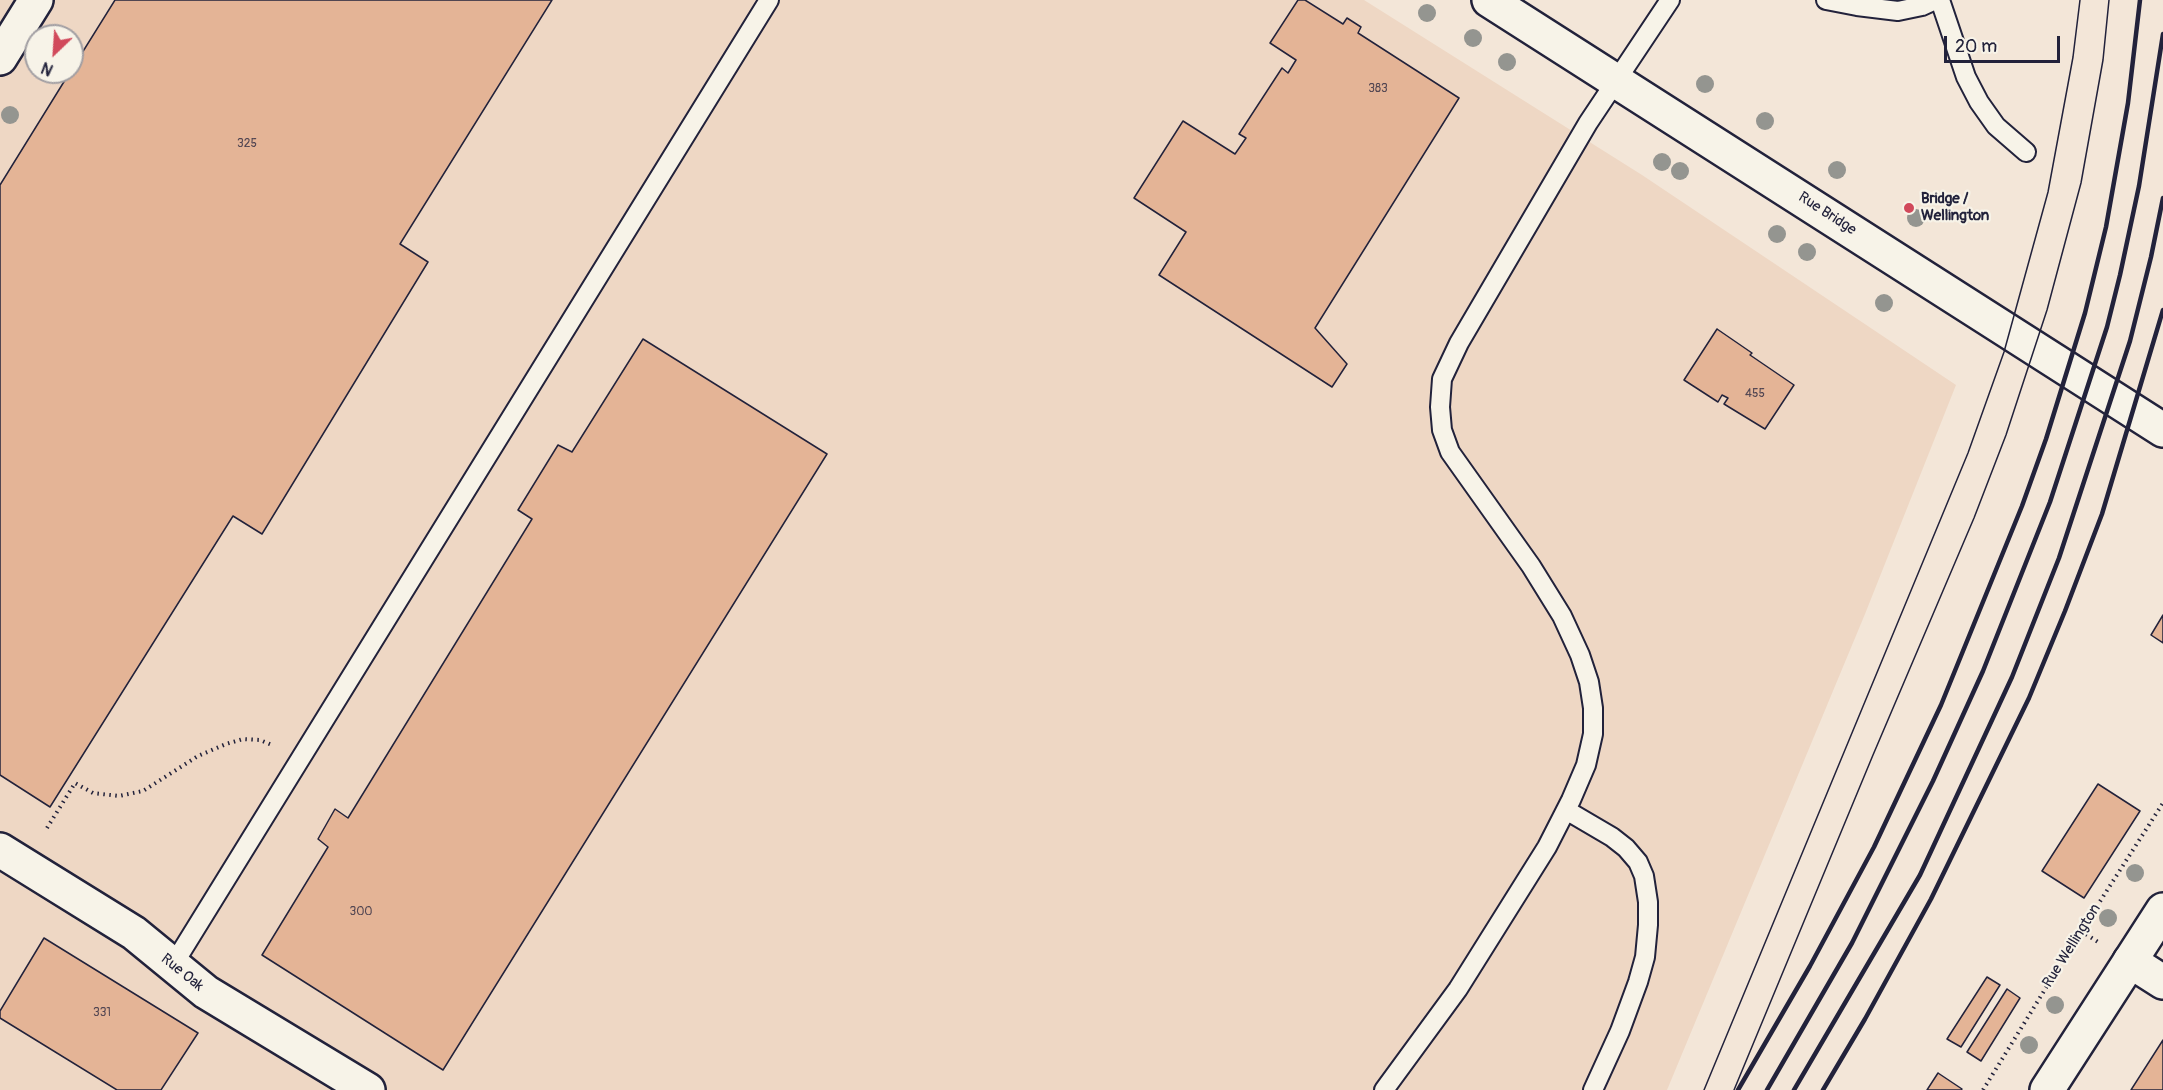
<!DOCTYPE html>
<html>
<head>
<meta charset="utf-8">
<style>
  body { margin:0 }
  #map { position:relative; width:2163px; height:1090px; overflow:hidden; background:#f3e6d8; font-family:Pangolin,sans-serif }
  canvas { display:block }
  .north { position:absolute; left:24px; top:24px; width:60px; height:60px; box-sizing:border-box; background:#f7f3e8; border:2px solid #a29fa3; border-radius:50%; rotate:205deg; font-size:16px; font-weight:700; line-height:24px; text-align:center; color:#22223b }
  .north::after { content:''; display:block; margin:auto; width:21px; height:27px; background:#d1495b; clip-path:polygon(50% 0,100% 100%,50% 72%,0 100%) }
  .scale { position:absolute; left:1944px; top:36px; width:116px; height:27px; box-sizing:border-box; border:3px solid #22223b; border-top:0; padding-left:8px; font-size:18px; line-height:21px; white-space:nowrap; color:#22223b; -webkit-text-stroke:4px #f7f3e8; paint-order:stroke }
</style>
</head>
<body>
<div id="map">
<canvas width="2163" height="1090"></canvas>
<div class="north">N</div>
<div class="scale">20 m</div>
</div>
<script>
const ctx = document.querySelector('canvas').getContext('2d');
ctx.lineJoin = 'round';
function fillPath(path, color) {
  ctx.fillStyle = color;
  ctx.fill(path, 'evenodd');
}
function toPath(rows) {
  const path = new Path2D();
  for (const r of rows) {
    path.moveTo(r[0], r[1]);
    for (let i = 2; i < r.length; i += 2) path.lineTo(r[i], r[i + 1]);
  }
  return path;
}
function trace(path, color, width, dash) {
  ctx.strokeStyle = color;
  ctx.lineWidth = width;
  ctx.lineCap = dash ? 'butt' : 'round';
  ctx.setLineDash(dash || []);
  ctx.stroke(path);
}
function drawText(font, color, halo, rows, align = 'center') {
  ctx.font = font + ' Pangolin,sans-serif';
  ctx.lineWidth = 4.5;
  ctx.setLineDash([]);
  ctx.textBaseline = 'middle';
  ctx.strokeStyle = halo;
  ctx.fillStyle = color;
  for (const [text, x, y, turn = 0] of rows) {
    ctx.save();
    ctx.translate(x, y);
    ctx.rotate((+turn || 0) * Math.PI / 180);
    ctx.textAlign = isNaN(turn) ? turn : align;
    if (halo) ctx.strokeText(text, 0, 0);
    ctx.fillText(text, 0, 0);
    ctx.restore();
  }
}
const built = toPath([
  [0,0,1364,0,1642,175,1956,385,1865,614,1667,1090,0,1090],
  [36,36,72,36,72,72,36,72]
]);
const building = toPath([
  [115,0,552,0,400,244,428,262,262,534,233,516,50,807,0,775,0,185,70,72,72,72,72,69,115,0],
  [1298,0,1305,0,1343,24,1347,18,1361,27,1358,33,1459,98,1315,328,1347,364,1332,387,1159,275,1186,232,1134,198,1183,121,1235,154,1246,138,1239,134,1282,68,1288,73,1296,60,1270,43,1298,0],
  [1717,329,1752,353,1750,355,1794,385,1765,429,1724,404,1728,398,1722,395,1718,402,1684,380,1717,329],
  [643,339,827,454,443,1070,262,955,328,847,318,839,335,809,348,818,532,519,518,510,558,445,572,452,643,339],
  [2163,615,2163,643,2151,635,2163,615],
  [2098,784,2140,811,2084,898,2042,871,2098,784],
  [44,938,198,1033,161,1090,117,1090,0,1018,0,1011,44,938],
  [1987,977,2000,985,1961,1047,1947,1039,1987,977],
  [2007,989,2020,998,1981,1061,1967,1052,2007,989],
  [2163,1040,2163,1090,2131,1090,2163,1040],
  [1938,1073,1962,1089,1961,1090,1927,1090,1938,1073]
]);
const path = toPath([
  [47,828,75,783,93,793,119,796,143,791,198,756,226,744,243,739,260,740,272,745],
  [2081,931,2098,942],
  [1983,1090,2081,931,2163,803]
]);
const service = toPath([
  [1826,0,1857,6,1898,11,1922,6,1935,0],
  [1940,0,1966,77,1979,102,1996,126,2026,152],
  [1566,810,1612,837,1626,848,1638,862,1644,876,1648,902,1648,925,1645,957,1638,982,1620,1031,1593,1090],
  [173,965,769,0],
  [1384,1090,1458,989,1547,847,1571,800,1586,765,1593,734,1593,708,1589,682,1580,655,1562,616,1531,566,1450,452,1442,430,1440,407,1442,379,1459,343,1588,123,1670,0]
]);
const minor = toPath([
  [0,850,134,933,206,992,368,1090],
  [2130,961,2163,982]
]);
const tertiary = toPath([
  [0,58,36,0]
]);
const primary = toPath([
  [1489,0,2163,430],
  [2047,1090,2163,910]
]);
const tram = toPath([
  [1704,1090,1968,453,2004,352,2048,192,2073,57,2080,0],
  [1734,1090,1873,755,1974,518,2006,435,2047,310,2081,183,2103,60,2109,0]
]);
const rail = toPath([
  [1738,1090,1810,966,1874,847,1941,705,2022,506,2046,439,2085,313,2106,227,2128,103,2140,0],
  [1767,1090,1852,943,1933,781,1983,671,2050,502,2107,327,2120,275,2139,186,2163,34],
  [1794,1090,1920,875,2012,677,2059,558,2130,341,2151,257,2163,198],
  [1823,1090,1865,1019,1931,899,2029,698,2065,611,2102,514,2163,310]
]);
const trees = [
  [1427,13],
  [1473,38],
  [1507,62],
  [1705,84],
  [10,115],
  [1765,121],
  [1662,162],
  [1837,170],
  [1680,171],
  [1916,218],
  [1777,234],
  [1807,252],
  [1884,303],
  [2135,873],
  [2108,918],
  [2055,1005],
  [2029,1045]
];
const markers = [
  [1909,208,6,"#d1495b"]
];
const numberNames = [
  ["383",1378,89],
  ["325",247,144],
  ["455",1755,394],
  ["300",361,912],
  ["331",102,1013]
];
const poiNames = [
  ["Bridge /",1921,199],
  ["Wellington",1921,216]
];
const streetNames = [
  ["Rue Bridge",1827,214,33],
  ["Rue Wellington",2072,946,-58],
  ["Rue Oak",182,973,39]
];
fillPath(built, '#eed7c4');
fillPath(building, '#e4b496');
trace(building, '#22223b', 1.5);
trace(service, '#22223b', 22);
trace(minor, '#22223b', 38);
trace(tertiary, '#22223b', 38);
trace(primary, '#22223b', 38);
trace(path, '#22223b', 4, [1.5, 4.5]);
trace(service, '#f7f3e8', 18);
trace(minor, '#f7f3e8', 33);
trace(tertiary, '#f7f3e8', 33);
trace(primary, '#f7f3e8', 33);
trace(tram, '#22223b', 1.5);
trace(rail, '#22223b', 4.5);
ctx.fillStyle = '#949590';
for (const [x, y] of trees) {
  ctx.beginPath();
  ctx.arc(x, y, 9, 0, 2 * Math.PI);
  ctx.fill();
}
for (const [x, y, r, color] of markers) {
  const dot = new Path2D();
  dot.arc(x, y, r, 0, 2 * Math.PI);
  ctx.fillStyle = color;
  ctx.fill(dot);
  trace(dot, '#f7f3e8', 2);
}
drawText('12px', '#524652', null, numberNames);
drawText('bold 15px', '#22223b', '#f7f3e8', poiNames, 'left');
drawText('15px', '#22223b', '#f7f3e8', streetNames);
</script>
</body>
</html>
